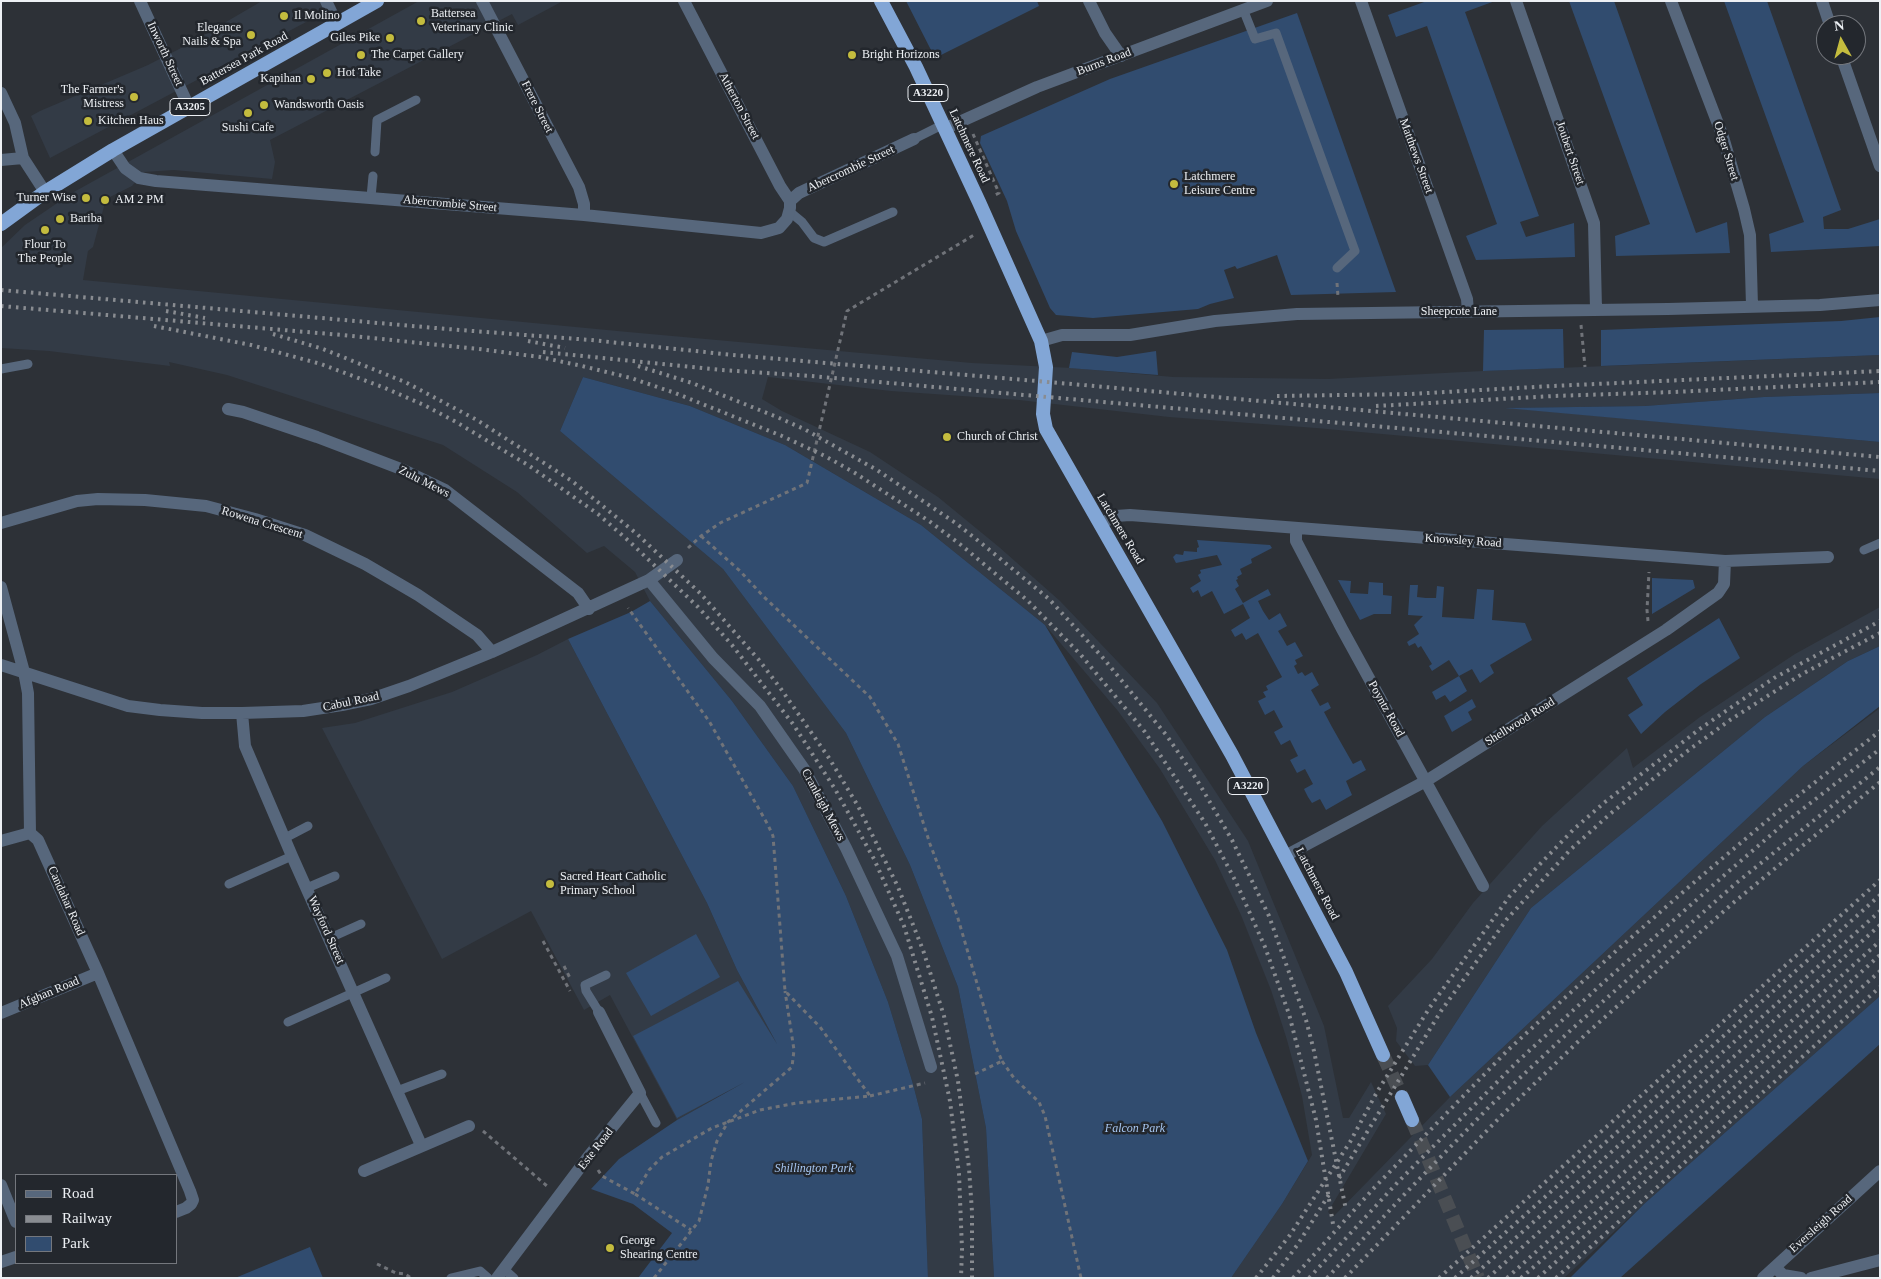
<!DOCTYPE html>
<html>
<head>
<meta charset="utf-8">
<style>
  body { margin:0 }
  #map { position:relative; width:1881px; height:1279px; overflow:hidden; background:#2d3137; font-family:Georgia,serif }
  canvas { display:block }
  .frame { position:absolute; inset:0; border:2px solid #edf0f4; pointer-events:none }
  .legend { position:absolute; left:15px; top:1174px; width:162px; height:90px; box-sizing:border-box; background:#23272d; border:1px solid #74777d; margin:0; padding:6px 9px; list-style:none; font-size:15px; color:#edf0f4 }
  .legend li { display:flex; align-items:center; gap:10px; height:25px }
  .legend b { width:25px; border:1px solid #74777d }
  .north { position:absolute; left:1816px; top:15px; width:50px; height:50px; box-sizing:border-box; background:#23272d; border:1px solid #74777d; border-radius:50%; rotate:353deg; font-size:14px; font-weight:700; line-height:20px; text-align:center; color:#edf0f4 }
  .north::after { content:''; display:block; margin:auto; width:18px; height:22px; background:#c4bc3e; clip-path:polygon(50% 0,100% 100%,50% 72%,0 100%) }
</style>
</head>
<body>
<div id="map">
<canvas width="1881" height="1279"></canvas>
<div class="frame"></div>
<ul class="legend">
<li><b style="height:6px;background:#57677c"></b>Road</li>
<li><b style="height:6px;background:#898c91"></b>Railway</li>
<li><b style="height:14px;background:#314c6f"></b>Park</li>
</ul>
<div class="north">N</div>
</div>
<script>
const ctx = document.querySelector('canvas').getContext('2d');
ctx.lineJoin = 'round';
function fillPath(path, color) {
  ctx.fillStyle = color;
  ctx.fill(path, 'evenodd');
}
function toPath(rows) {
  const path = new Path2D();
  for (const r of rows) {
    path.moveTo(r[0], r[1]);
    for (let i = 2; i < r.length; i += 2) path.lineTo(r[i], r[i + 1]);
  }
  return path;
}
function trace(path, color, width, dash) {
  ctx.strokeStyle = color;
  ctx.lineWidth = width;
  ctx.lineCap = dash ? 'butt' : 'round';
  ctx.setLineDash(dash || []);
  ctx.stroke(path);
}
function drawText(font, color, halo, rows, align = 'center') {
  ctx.font = font + ' Georgia,serif';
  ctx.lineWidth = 5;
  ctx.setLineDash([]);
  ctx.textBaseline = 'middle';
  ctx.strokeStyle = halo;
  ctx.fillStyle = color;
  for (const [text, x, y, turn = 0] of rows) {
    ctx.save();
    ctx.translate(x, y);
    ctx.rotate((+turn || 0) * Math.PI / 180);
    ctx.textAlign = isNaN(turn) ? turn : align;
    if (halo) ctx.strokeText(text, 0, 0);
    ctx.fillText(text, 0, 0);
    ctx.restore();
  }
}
const built = toPath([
  [262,1,334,1,323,13,50,158,31,116,40,111,148,65,183,47],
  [419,1,563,1,518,25,512,14,270,140,275,162,272,179,174,170,144,172,132,186,106,199,93,247,88,251,83,280,628,332,972,363,1072,368,1173,377,1328,379,1483,371,1880,355,1880,393,1764,397,1645,406,1512,408,1880,442,1880,479,1316,428,1169,417,1019,400,891,391,768,377,762,399,782,411,870,452,938,497,999,547,1060,601,1157,703,1248,841,1324,1026,1343,1118,1349,1118,1371,1082,1386,1114,1328,1212,1333,1217,1450,1097,1803,766,1880,708,1880,996,1644,1204,1564,1278,1231,1278,1282,1204,1312,1155,1302,1096,1287,1040,1271,990,1241,915,1215,860,1160,769,1118,711,1045,625,921,525,785,445,690,406,583,377,560,431,723,569,846,733,910,865,958,987,986,1128,994,1278,928,1278,922,1119,913,1084,888,1002,846,896,793,786,732,701,650,601,635,572,604,546,587,553,517,492,443,445,227,375,169,362,170,366,49,351,1,348,1,248,25,225,72,193],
  [1880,607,1880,646,1848,661,1765,717,1531,908,1428,1065,1415,1066,1396,1041,1397,1028,1388,1006,1432,959,1473,903,1542,826,1627,748,1633,768,1700,717,1795,654],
  [568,639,707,903,737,970,785,1059,677,1120,610,995,584,1010,531,911,442,959,322,728,355,723,452,692,537,655]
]);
const green = toPath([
  [906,1,1037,1,1039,6,941,55,932,52],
  [1427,1,1495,1,1465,12,1539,216,1520,222,1526,237,1574,223,1575,257,1476,260,1466,236,1497,224,1427,26,1396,37,1388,15],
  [1569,1,1614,1,1696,233,1727,222,1730,253,1616,256,1615,236,1650,224],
  [1724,1,1767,1,1841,210,1823,217,1824,229,1848,229,1880,219,1880,246,1771,252,1769,234,1804,222],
  [1297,13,1396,292,1291,295,1277,255,1237,269,1235,266,1224,270,1234,298,1210,304,1198,309,1093,318,1056,315,1050,308,1016,231,1007,201,980,143,981,136,1110,79],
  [1880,317,1880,355,1601,366,1601,330,1841,321],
  [1563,329,1564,368,1483,371,1484,330],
  [1156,351,1158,375,1069,368,1072,352,1117,357],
  [583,377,690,406,785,445,921,525,1045,625,1162,821,1227,950,1256,1033,1308,1161,1282,1204,1231,1278,994,1278,986,1128,958,987,910,865,846,733,723,569,560,431],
  [1880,393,1880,442,1505,408,1645,406,1764,397],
  [1197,540,1270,545,1272,548,1251,559,1252,563,1240,569,1242,574,1237,577,1238,579,1236,580,1239,586,1235,589,1243,603,1268,589,1271,595,1258,601,1263,611,1269,620,1280,613,1287,626,1278,631,1283,639,1287,646,1295,642,1303,656,1295,660,1297,664,1294,666,1298,674,1302,672,1305,676,1312,672,1319,685,1311,690,1320,706,1328,702,1331,708,1324,712,1332,727,1353,764,1361,760,1366,770,1346,781,1352,795,1326,810,1320,799,1312,803,1308,797,1304,789,1313,784,1305,769,1297,773,1290,760,1298,756,1290,740,1281,745,1277,738,1274,732,1283,727,1274,710,1265,715,1258,701,1266,697,1263,692,1268,690,1266,686,1282,677,1258,633,1246,640,1242,633,1235,637,1231,630,1250,618,1243,604,1224,614,1212,591,1201,597,1198,590,1193,593,1190,588,1201,581,1198,575,1201,573,1200,570,1222,565,1217,555,1176,563,1173,557,1176,554,1183,555,1184,551,1197,552,1197,548,1199,547],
  [1652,578,1693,580,1695,588,1652,614],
  [1338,580,1351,581,1350,593,1368,594,1369,582,1383,583,1383,595,1392,596,1391,614,1374,614,1360,620],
  [1410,585,1418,585,1417,597,1426,598,1436,598,1437,586,1444,587,1442,617,1474,619,1477,589,1494,590,1492,620,1525,623,1532,640,1490,665,1494,673,1480,683,1472,669,1459,676,1467,691,1450,702,1445,695,1436,700,1432,692,1459,676,1449,660,1432,671,1429,666,1432,664,1421,646,1418,648,1415,643,1409,646,1407,642,1419,634,1414,625,1423,616,1408,615],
  [650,601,732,701,793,786,846,896,888,1002,913,1084,922,1119,928,1278,638,1278,672,1233,633,1204,591,1189,619,1159,677,1120,745,1082,677,1118,633,1036,738,981,777,1044,737,970,707,903,568,639,631,612],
  [1719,618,1740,658,1701,684,1665,712,1641,734,1628,715,1643,705,1627,678],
  [1880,646,1880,706,1803,766,1450,1097,1428,1065,1531,908,1765,717,1848,661],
  [1472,699,1476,707,1468,712,1472,720,1452,732,1444,716],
  [696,934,720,977,651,1016,626,973],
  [1880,996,1880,1044,1620,1278,1570,1278,1644,1204],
  [310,1247,323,1278,235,1278]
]);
const trunkTunnel = toPath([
  [1383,1055,1402,1097],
  [1412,1120,1478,1278]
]);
const path = toPath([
  [973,134,999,193,993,196],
  [1337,283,1338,297],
  [1581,325,1585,367],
  [701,536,740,571,764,597,870,697,898,744,930,844,957,915,995,1045,1002,1061,975,1074],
  [688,548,701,536,720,523,807,483,847,311,974,235],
  [1648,621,1647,610,1649,572],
  [543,941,570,991],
  [564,966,571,980],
  [1002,1061,1014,1078,1039,1102,1045,1116,1081,1278],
  [870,1096,925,1083],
  [483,1131,547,1186],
  [598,1170,602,1176,635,1194,649,1170,662,1157,712,1128,760,1110,797,1103,870,1096,820,1027,785,991,773,836,768,825,709,721,628,608],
  [635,1194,691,1230],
  [377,1264,396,1273,405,1274,411,1278],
  [654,1278,699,1221,708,1185,711,1161,717,1141,728,1122,792,1067,794,1050,785,991]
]);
const service = toPath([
  [1243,9,1255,39,1276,33,1355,251,1337,268],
  [914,139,942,125],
  [375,152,377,120,416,100],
  [371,197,373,176],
  [790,212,802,222,814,238,824,242,893,212],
  [1,369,28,364],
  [1864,550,1880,543],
  [285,838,308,826],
  [229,884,292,856],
  [307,888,335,876],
  [330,938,361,924],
  [599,1012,586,991,585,985,606,975],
  [288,1022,386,978],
  [397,1091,442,1074],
  [640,1093,656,1123],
  [504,1269,514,1278],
  [451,1278,480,1271,488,1278]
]);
const minor = toPath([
  [140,1,189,107],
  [326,1,337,24],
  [482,1,579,187,584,204,584,215],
  [1089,1,1105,33,1121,56],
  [1361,1,1467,299,1468,312],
  [1516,1,1594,223,1596,309],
  [1671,1,1723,137,1744,209,1750,235,1752,306],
  [1822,1,1830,25],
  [1841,55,1880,166],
  [1,93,15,123,23,158,45,192],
  [944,129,1037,87,1267,1],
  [113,150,125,168,139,178,156,181,584,215,761,233,779,228,787,219,790,208,790,201,780,186,684,1],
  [1,160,23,158],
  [790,201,799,193,914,139],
  [1041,341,1062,335,1130,335,1215,321,1297,314,1668,309,1820,305,1880,300],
  [228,409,243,412,317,437,401,469,445,490,578,593,589,609],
  [1,523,77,501,98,499,145,500,206,506,255,519,305,535,365,564,418,595,477,635,492,652],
  [1100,524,1116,516,1130,515,1725,561,1828,557],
  [1296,529,1296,541,1342,629,1483,886],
  [649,580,713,658,760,706,804,769,846,848,897,956,931,1067],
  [1,587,24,672,28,693,30,833],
  [1,665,128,706,160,710,202,713,242,713,303,711,342,705,371,699,409,686,492,652,649,580,677,560],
  [242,713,245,746,292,856,421,1145],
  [30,833,38,840,98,973,190,1191,193,1200,191,1204,186,1208,176,1212],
  [1,841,30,833],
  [1285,856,1426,781,1666,630,1718,593,1724,584,1725,561],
  [1,1013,98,973],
  [364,1171,469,1126],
  [1,1185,16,1222],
  [1,1262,16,1257],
  [1775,1267,1783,1275,1801,1278],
  [497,1278,588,1157,640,1093,599,1012],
  [1763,1278,1880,1171],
  [1811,1278,1880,1260]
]);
const trunk = toPath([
  [881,1,916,67,979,202,1041,341,1046,367,1043,414,1046,429,1232,755,1346,972,1383,1055],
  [1,224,45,192,113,150,377,1],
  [1402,1097,1412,1120]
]);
const rail = toPath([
  [1,290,447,329,591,340,733,355,1083,385,1880,457],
  [1,306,342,335,479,349,540,357,582,366,631,378,675,393,782,436,825,456,855,473,929,521,961,545,1027,600,1081,655,1145,732,1205,823,1236,882,1265,947,1289,1014,1316,1120,1333,1224],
  [166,311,205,318],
  [154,326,251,345,321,364,385,388,424,405,456,422,528,465,598,514,631,543,698,607,732,645,793,724,835,789,874,859,904,926,932,1017,950,1101,959,1174,962,1249,961,1278],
  [273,334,323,349,405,382,477,420,572,481,637,534,701,594,759,660,781,689,829,758,858,806,898,887,923,950,944,1016,958,1081,969,1168,972,1212,972,1278],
  [528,341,565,348],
  [543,352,722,370,811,376,1880,471],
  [638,366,692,383,777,417,804,429,877,470,957,524,986,547,1049,599,1104,659,1167,736,1197,780,1232,840,1269,916,1306,1020,1314,1051,1346,1210],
  [1277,396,1410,394,1552,386,1880,371],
  [1376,406,1554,396,1674,392,1880,382],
  [1339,1178,1441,1011,1507,919,1570,850,1610,814,1686,752,1730,720,1802,674,1880,633],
  [1256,1278,1290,1235,1350,1142,1377,1092,1430,1007,1509,897,1542,862,1574,829,1605,802,1701,728,1774,678,1880,621],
  [1273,1278,1298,1244,1330,1193],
  [1293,1278,1374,1188,1508,1050,1617,950,1691,885,1776,813,1880,731],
  [1309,1278,1398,1182,1517,1062,1605,981,1729,871,1786,822,1880,749],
  [1327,1278,1401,1198,1490,1106,1572,1029,1735,884,1880,767],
  [1345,1278,1502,1115,1586,1034,1733,903,1880,782],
  [1439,1278,1880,880],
  [1455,1278,1880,895],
  [1471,1278,1880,911],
  [1488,1278,1880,925],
  [1507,1278,1880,941],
  [1521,1278,1599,1210,1880,955],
  [1538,1278,1880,971],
  [1556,1278,1880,987]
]);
const markers = [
  [284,16,5,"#c4bc3e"],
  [421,21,5,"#c4bc3e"],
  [251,35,5,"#c4bc3e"],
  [390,38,5,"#c4bc3e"],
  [361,55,5,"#c4bc3e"],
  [852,55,5,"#c4bc3e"],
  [327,73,5,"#c4bc3e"],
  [311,79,5,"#c4bc3e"],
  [134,97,5,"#c4bc3e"],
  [264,105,5,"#c4bc3e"],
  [248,113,5,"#c4bc3e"],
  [88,121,5,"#c4bc3e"],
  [1174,184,5,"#c4bc3e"],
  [86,198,5,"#c4bc3e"],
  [105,200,5,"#c4bc3e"],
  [60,219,5,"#c4bc3e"],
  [45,230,5,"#c4bc3e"],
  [947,437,5,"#c4bc3e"],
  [550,884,5,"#c4bc3e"],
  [610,1248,5,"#c4bc3e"]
];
const shields = [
  [928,93,40],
  [190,107,40],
  [1248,786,40]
];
const shieldNames = [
  ["A3220",928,93],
  ["A3205",190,107],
  ["A3220",1248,786]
];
const poiNames = [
  ["Battersea",431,14],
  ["Veterinary Clinic",431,28],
  ["Il Molino",294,16],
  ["Elegance",241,28,"right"],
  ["Nails & Spa",241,42,"right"],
  ["Giles Pike",380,38,"right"],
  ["The Carpet Gallery",371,55],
  ["Bright Horizons",862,55],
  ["Hot Take",337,73],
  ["Kapihan",301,79,"right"],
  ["The Farmer's",124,90,"right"],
  ["Mistress",124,104,"right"],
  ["Wandsworth Oasis",274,105],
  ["Kitchen Haus",98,121],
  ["Sushi Cafe",248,128,"center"],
  ["Latchmere",1184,177],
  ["Leisure Centre",1184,191],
  ["Turner Wise",76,198,"right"],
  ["AM 2 PM",115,200],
  ["Bariba",70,219],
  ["Flour To",45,245,"center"],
  ["The People",45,259,"center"],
  ["Church of Christ",957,437],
  ["Sacred Heart Catholic",560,877],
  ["Primary School",560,891],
  ["George",620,1241],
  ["Shearing Centre",620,1255]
];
const streetNames = [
  ["Inworth Street",165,54,65],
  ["Battersea Park Road",244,59,-29],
  ["Burns Road",1104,62,-21],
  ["Atherton Street",739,106,62],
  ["Frere Street",537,107,63],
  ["Latchmere Road",969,146,65],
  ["Odger Street",1726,151,73],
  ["Joubert Street",1570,153,71],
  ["Matthews Street",1416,156,70],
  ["Abercrombie Street",851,169,-25],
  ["Abercrombie Street",450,204,5],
  ["Sheepcote Lane",1459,312],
  ["Zulu Mews",424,482,27],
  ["Rowena Crescent",262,523,17],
  ["Latchmere Road",1120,529,59],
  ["Knowsley Road",1463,541,4],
  ["Cabul Road",351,702,-12],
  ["Poyntz Road",1386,709,61],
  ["Shellwood Road",1520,722,-32],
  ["Cranleigh Mews",823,805,62],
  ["Latchmere Road",1317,884,62],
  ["Candahar Road",66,901,66],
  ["Wayford Street",326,930,66],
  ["Afghan Road",49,993,-23],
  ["Este Road",596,1149,-52],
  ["Eversleigh Road",1821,1224,-42]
];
const parkNames = [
  ["Falcon Park",1135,1129],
  ["Shillington Park",814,1169]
];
fillPath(built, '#333b46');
fillPath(green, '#314c6f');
trace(trunkTunnel, '#4a4e53', 14, [14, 7]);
trace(path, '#707379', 3, [4, 4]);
trace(service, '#57677c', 9);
trace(minor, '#57677c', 12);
trace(trunk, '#82a6d6', 14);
trace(rail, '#898c91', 4, [2.5, 5]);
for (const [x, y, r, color] of markers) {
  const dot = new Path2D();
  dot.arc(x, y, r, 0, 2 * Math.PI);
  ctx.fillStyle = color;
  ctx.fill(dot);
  trace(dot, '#23272d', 2);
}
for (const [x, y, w] of shields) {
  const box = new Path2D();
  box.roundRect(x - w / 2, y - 8.5, w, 17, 4);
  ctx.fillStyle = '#23272d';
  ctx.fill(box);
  trace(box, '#edf0f4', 1);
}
drawText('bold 11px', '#edf0f4', null, shieldNames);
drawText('12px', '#edf0f4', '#23272d', poiNames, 'left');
drawText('12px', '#edf0f4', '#23272d', streetNames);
drawText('italic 12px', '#a6c6f1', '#23272d', parkNames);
</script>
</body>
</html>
